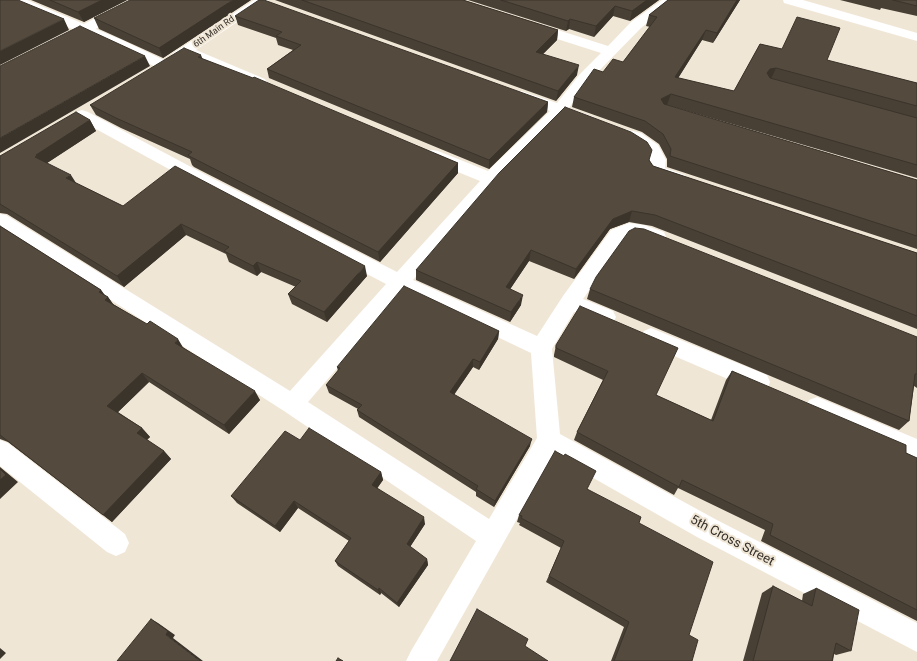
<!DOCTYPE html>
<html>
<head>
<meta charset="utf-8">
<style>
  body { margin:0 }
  canvas { display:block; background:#f0e6d6 }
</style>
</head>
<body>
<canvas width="917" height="661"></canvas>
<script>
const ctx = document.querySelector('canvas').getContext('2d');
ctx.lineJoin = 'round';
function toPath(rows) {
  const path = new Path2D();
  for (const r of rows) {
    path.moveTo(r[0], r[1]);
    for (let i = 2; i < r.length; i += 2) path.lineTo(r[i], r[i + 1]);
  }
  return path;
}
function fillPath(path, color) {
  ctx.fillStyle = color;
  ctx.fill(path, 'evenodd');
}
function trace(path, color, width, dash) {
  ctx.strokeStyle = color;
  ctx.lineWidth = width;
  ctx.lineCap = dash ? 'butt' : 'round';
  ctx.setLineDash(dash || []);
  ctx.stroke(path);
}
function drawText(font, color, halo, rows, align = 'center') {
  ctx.font = font + ' Roboto,sans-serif';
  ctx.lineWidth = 4;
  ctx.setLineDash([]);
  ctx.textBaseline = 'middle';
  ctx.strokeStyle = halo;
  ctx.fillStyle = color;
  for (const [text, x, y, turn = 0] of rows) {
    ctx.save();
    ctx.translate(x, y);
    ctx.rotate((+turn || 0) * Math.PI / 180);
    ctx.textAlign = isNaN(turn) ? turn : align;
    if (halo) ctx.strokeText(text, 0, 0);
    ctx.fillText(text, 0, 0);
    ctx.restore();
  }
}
const street = toPath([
  [10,0,27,0,122,40,168,62,170,65,168,68,163,69,158,68,112,46,11,3,10,0],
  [254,0,269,0,196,50,265,79,267,82,265,85,260,86,255,85,187,56,178,60,173,59,171,56,173,53,254,0],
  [662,0,676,0,641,28,590,80,569,108,594,117,596,120,594,123,588,125,563,116,497,183,413,280,537,336,563,296,611,230,629,223,644,225,664,232,666,237,664,242,657,244,642,238,631,237,625,240,583,299,613,311,616,317,613,323,606,325,574,312,552,349,560,434,715,519,917,623,917,652,697,537,553,455,437,661,406,661,411,651,476,541,284,411,0,229,0,214,6,215,290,391,386,284,196,184,76,118,74,115,76,112,82,110,88,112,208,176,397,272,480,181,426,159,424,155,426,151,432,150,438,151,488,171,550,111,517,99,514,96,517,93,522,91,527,93,557,103,580,74,601,53,526,29,524,26,526,23,536,23,608,46,631,22,662,0],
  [403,292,531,353,537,438,489,519,308,402,403,292],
  [783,0,803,0,917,33,917,41,784,3,783,0],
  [625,129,641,133,658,145,666,160,665,168,685,175,688,179,685,183,679,185,650,175,647,171,650,160,645,152,629,141,619,138,617,134,619,130,625,129],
  [651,328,767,375,770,382,767,389,759,392,751,389,644,343,640,337,644,331,651,328],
  [817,397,917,439,917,461,809,414,806,407,809,400,817,397],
  [0,440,8,443,125,534,129,543,125,552,116,556,107,552,0,466,0,440]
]);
const secondary = toPath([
  [130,0,147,0,145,3,65,45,60,46,55,45,53,42,55,39,130,0]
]);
const wall = toPath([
  [31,0,127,0,84,22],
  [251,0,163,58,99,29,94,18],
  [275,0,463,0,558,30,557,40,543,54,577,75,556,101],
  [468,0,659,0,630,21,613,16,594,37,569,29,566,31],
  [668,0,740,0,713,43,702,40,678,78,734,91,760,44,917,83,917,178,667,105,666,105,917,180,917,249,667,167,667,159,659,144,642,132,572,107,574,97,603,72,623,62,650,27,646,26,649,15],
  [840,0,917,0,917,16,881,8,880,10],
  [235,16,548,102,547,112,489,169,269,78,267,69,293,50,278,45,276,38,238,25],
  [203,59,458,163,458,173,380,262,194,167,192,165,190,159,121,128,96,115,90,105],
  [90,120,96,131,47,163,76,183,123,206,367,276,327,322,292,304,288,294,296,287,261,272,257,276,229,262,226,254,186,235,124,287,7,214,0,213,0,156],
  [649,160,653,166,917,253,917,329,652,226,629,222,610,229,574,279,529,261,510,289,521,305,510,322,416,280,416,270],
  [0,226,101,290,105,296,108,297,113,304,184,348,260,400,229,434,149,382,118,412,142,428,150,437,147,440,164,451,171,459,112,522,8,442,0,439],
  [590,289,917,337,917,388,914,386,909,421,899,430,587,299],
  [499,331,498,339,479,370,473,367,454,395,530,446,494,507,476,496,476,492,359,417,357,410,358,409,329,393,326,385,338,371,337,367],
  [556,345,656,395,711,420,726,380,732,371,917,458,917,621,761,541,765,530,678,488,674,495,574,440,577,432,603,380,554,357,554,355],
  [300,440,381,472,383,480,377,488,425,524,410,547,427,559,428,565,399,607,381,593,380,595,338,566,335,561,349,541,298,508,280,532,237,503,231,496],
  [587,489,639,523,689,635,692,661,611,661,624,627,546,582,561,548,519,525,520,523,517,522,519,515],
  [773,586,802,601,803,594,816,588,851,651,836,655,834,654,833,661,743,661,762,593]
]);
const shadedWall = toPath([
  [102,0,127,0,84,22,78,12],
  [233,0,251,0,163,58,159,48],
  [647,0,659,0,630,21,632,11],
  [737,0,740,0,713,43,717,33],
  [615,6,613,16,594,37,596,26],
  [64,19,69,30,0,65,0,51],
  [570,19,569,29,566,31,568,21],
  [558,30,557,40,535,62,536,52],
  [706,30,702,40,672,88,675,77],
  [201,55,205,65,198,57],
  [145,56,150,66,0,153,0,138],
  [579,65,577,75,556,101,558,91],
  [776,68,771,79,763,83,767,73,770,69],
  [671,94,667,105,658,110,661,99],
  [548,102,547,112,489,169,489,160],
  [90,120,96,131,44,165,35,157,36,155],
  [458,163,458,173,380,262,378,252],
  [71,175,78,186,66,178],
  [632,211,629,222,610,229,574,279,576,269,613,219],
  [181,224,186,235,124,287,117,276],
  [531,250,529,261,505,297,506,287],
  [257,262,261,272,257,276,253,266],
  [365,266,367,276,327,322,324,312],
  [101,290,107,298,108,297,115,307,113,310,99,292],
  [523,295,521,305,510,322,511,312],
  [499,331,498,339,479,370,480,362],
  [178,339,184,349,175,343],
  [473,359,473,367,450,400,450,392],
  [142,373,149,382,116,414,107,406],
  [255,391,260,400,229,434,224,425],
  [142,428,150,437,145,441,137,433],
  [532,439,530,446,494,507,495,501],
  [164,451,171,459,112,522,103,515],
  [0,467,18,482,0,499],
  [381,472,383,480,374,493,372,485],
  [294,501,298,508,280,532,275,526],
  [424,517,425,524,408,550,407,544],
  [427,559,428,565,399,607,397,603],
  [379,588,381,593,380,595,378,590],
  [151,619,158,623,175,635,173,638,203,661,200,661,166,635],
  [0,648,6,653,0,659]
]);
const building = toPath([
  [0,0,18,0,64,19,0,51,0,0],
  [50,0,102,0,78,12,50,0],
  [130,0,233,0,159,48,94,18,130,0],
  [259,0,264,0,548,102,489,160,267,69,301,45,276,36,282,32,235,16,259,0],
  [302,0,463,0,558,30,536,52,579,65,558,91,302,0],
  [501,0,647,0,632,11,615,6,596,26,570,19,568,21,501,0],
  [668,0,737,0,717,33,706,30,675,77,734,91,760,44,782,49,797,17,840,28,827,60,917,83,917,106,776,68,770,69,767,73,770,78,917,118,917,165,671,94,661,99,664,104,917,180,917,236,670,156,671,149,663,134,645,121,574,97,594,69,603,72,613,59,623,62,657,17,649,15,668,0],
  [893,0,917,0,917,6,893,0],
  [80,26,145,56,0,138,0,66,80,26],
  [184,48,201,55,198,57,253,78,254,77,458,163,378,252,189,156,188,155,192,152,116,118,90,105,184,48],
  [565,107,631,132,647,142,652,150,649,160,653,166,917,253,917,316,655,215,632,211,613,219,576,269,531,250,506,287,523,295,511,312,416,270,499,173,565,107],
  [76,112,90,120,36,155,37,156,35,157,71,175,66,178,123,206,175,166,365,266,324,312,288,294,301,281,257,262,253,266,224,251,229,247,181,224,117,276,0,204,0,156,76,112],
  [0,226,101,290,99,292,108,297,105,300,147,324,150,321,178,339,175,343,255,391,224,425,142,373,107,406,142,428,137,433,164,451,103,515,0,435,0,226],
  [635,228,644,229,917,337,917,374,915,374,909,421,590,289,596,277,629,231,635,228],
  [404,286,499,331,480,362,473,359,450,392,532,439,495,501,476,489,478,486,357,410,362,405,326,385,340,368,337,367,404,286],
  [580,306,678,348,656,395,713,421,732,371,906,445,906,453,917,458,917,610,770,535,773,524,682,480,679,487,577,432,608,371,556,348,556,345,580,306],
  [309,428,381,472,372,485,424,517,407,544,427,559,397,603,379,588,378,590,335,561,351,538,294,501,275,526,231,496,285,431,300,440,309,428],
  [555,451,564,456,565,454,596,471,587,489,641,517,639,523,713,562,689,635,698,640,692,661,614,661,629,622,549,576,564,541,521,518,522,516,519,515,555,451],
  [0,469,6,475,0,480,0,469],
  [773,586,812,606,816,588,859,610,851,651,836,643,832,661,753,661,773,586],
  [477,609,528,639,525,646,548,661,450,661,477,609],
  [151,619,168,631,166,635,200,661,117,661,151,619],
  [338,658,343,661,336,661,338,658]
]);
const farStreetnames = [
  ["6th Main Rd",214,32,-35]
];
const nearStreetnames = [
  ["5th Cross Street",732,541,28]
];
fillPath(street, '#fff');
fillPath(secondary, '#fff');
fillPath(wall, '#484035');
fillPath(shadedWall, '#3b342b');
fillPath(building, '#544a3e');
trace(building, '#3b342b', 1);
drawText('9px', '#322e28', '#f0e6d6', farStreetnames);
drawText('13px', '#322e28', '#f0e6d6', nearStreetnames);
</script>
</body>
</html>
